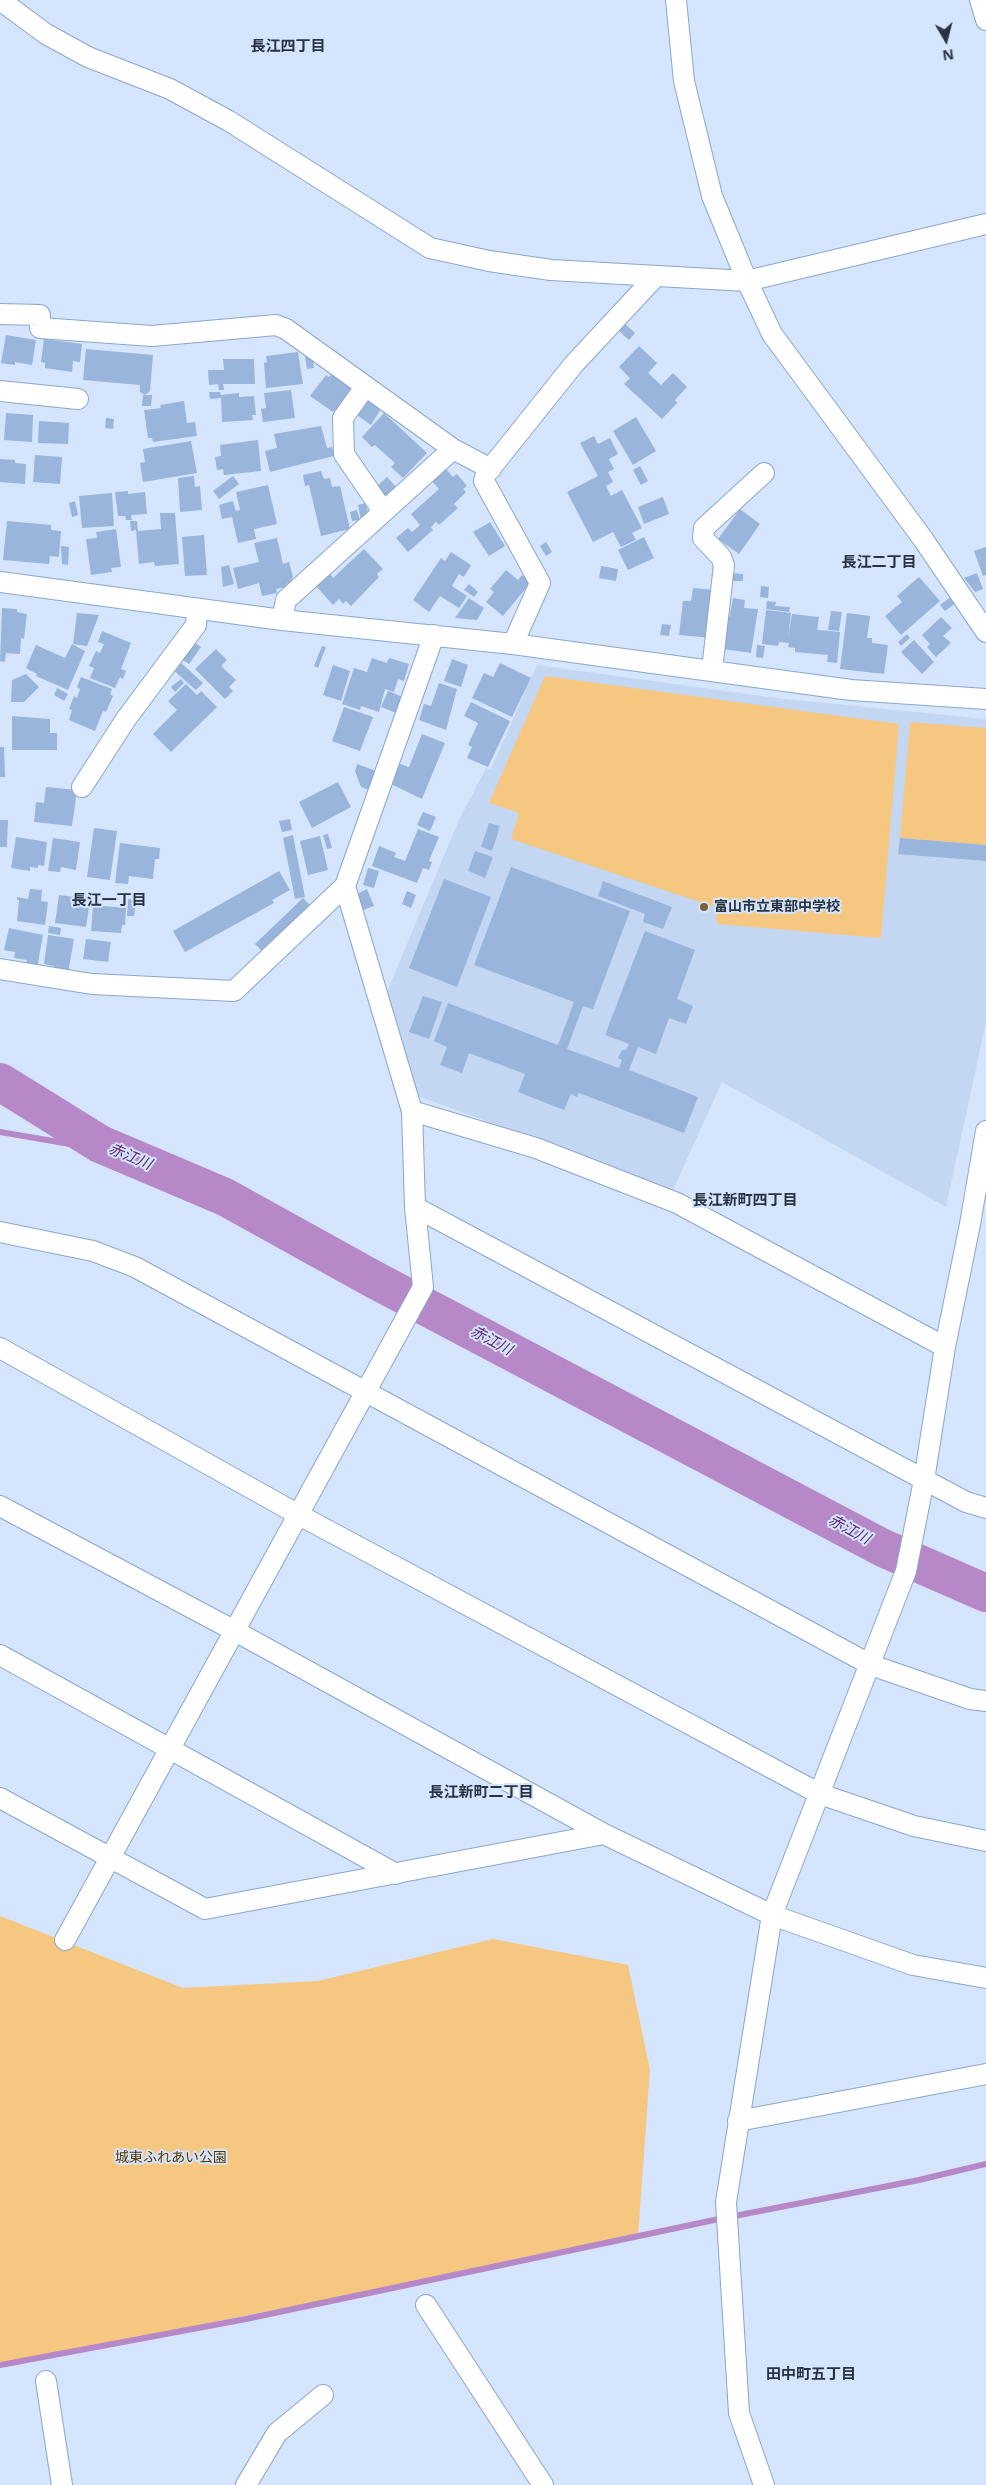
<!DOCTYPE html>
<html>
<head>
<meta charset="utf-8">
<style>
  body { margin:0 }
  #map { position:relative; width:986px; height:2485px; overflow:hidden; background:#d4e5fd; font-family:"Noto Sans",sans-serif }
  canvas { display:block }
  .north { position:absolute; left:921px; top:15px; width:50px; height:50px; -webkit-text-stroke:4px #d4e5fd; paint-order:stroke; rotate:172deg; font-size:14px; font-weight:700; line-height:20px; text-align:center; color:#293443 }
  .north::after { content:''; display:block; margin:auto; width:18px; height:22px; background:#293443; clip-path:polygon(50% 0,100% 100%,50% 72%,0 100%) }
</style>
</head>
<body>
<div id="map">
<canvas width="986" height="2485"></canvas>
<div class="north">N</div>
</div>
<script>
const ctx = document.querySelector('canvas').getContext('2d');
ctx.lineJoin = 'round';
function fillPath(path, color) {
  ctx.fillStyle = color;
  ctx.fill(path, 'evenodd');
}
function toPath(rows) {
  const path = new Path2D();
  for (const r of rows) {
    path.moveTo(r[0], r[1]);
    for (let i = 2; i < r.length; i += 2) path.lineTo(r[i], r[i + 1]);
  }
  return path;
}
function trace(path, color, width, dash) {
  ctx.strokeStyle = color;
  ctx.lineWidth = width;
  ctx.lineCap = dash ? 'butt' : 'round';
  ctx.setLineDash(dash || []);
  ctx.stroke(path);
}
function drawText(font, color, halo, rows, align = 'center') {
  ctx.font = font + ' "Noto Sans","Noto Sans JP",sans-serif';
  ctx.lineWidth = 4;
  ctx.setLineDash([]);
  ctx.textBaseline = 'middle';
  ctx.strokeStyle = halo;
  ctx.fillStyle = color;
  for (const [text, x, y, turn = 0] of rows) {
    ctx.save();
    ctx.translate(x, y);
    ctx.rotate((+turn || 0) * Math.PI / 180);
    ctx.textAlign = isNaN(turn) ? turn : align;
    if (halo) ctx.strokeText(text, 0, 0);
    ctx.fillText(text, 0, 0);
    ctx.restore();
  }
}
const built = toPath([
  [537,665,775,698,986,719,986,1022,946,1207,722,1082,673,1190,410,1093,386,994,459,820,486,768,491,769]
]);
const green = toPath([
  [545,676,899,724,881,938,717,924,715,907,511,839,519,813,489,803],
  [910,722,986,728,986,845,900,838],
  [0,1916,183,1988,318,1981,493,1939,628,1965,650,2070,638,2237,0,2365]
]);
const stream = toPath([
  [0,1132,76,1145,100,1144],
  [0,2365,246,2319,719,2219,919,2180,986,2164]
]);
const river = toPath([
  [0,1082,100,1144,225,1197,373,1279,883,1548,986,1593]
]);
const building = toPath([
  [624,323,635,333,629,340,618,330],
  [6,335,36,340,32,365,15,362,15,365,1,363],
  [44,339,82,344,80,362,73,361,72,372,45,368,45,363,41,362],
  [639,346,657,363,648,373,661,385,673,373,687,387,675,400,677,403,662,419,624,384,630,378,619,367],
  [86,349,153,355,150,391,145,395,152,395,151,406,142,406,143,395,145,395,140,392,140,385,83,380],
  [298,352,303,384,266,388,264,363,267,362,266,356],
  [312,354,314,368,307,369,305,356],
  [223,359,254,359,255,384,223,384,224,390,219,390,218,384,209,385,208,370,224,370],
  [331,374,356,392,341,412,336,409,333,412,310,396,326,375,329,377],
  [291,390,295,418,263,422,261,409,266,408,264,393],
  [209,392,220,392,221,395,239,393,239,397,254,396,256,415,252,415,253,420,222,422,221,398,210,399],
  [363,393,373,400,371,403,381,409,371,425,351,411],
  [184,401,187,423,195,422,197,436,153,442,152,438,148,438,144,410,161,408,160,405],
  [6,413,33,415,32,442,4,440],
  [384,413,427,453,403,478,391,467,395,463,375,445,372,447,362,437],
  [636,417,656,451,633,465,613,431],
  [106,418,114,419,113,429,105,428],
  [39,421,69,423,68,444,38,443],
  [321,426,327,448,332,447,334,456,270,472,265,451,277,448,274,434],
  [594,436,598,444,610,438,618,454,609,459,614,469,608,472,613,482,606,486,611,496,622,490,642,528,632,533,636,540,621,547,613,532,593,542,567,492,598,476,580,443],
  [258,440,261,471,224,475,223,469,217,470,215,457,221,456,220,445],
  [191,441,197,473,143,482,140,463,145,462,143,449],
  [35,455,62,457,60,484,33,482],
  [0,459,15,460,15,463,26,464,25,484,0,482],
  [640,466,648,481,641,485,633,470],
  [446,469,453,477,457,474,467,486,463,489,466,492,454,504,458,508,439,525,436,522,431,527,433,530,408,552,396,538,408,528,412,532,420,525,411,514,439,489,432,481],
  [321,471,324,479,330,478,332,487,340,486,350,529,321,536,309,485,305,486,303,475],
  [194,476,195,487,200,486,202,510,180,512,178,478],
  [233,476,239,484,219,499,213,491],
  [387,477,398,489,385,500,375,488],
  [268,485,277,524,254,529,256,539,238,543,232,517,222,519,219,505,233,501,236,511,240,510,236,492],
  [128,491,128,494,145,492,147,514,131,515,132,520,126,520,125,516,118,516,115,492],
  [112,493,114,526,82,528,79,496],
  [663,497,669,514,644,524,638,507],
  [75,501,78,515,72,517,69,503],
  [366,503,369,518,361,520,358,505],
  [740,509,760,524,739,554,718,539],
  [357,510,360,520,352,521,350,512],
  [160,513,175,513,179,564,155,566,154,562,139,564,136,530,131,531,130,521,137,521,138,531,161,529],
  [7,521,51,525,51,530,61,531,59,557,50,556,49,564,3,560],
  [490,522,505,546,489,556,473,532],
  [116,529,121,567,111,568,112,572,91,575,86,539,97,538,96,532],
  [204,535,207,575,185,576,182,537],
  [644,537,654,558,628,570,618,550],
  [277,538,283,564,289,562,293,577,289,583,286,584,286,587,276,589,277,593,262,596,259,583,238,589,233,568,259,562,254,543],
  [546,542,552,552,546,556,540,546],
  [61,546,69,547,68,565,62,564],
  [986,547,986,575,983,576,974,551],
  [364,549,383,569,377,574,379,577,351,606,346,601,343,604,339,599,333,605,316,586,330,574,333,578],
  [451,552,471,565,464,577,459,574,452,586,467,596,459,608,440,596,429,612,413,600,441,558,445,561],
  [229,565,234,584,223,587,221,567],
  [601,566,618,569,616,581,599,578],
  [506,570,518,580,522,575,531,582,503,616,486,602,494,592,490,589],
  [731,573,743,574,743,581,731,581],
  [977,573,983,589,975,592,964,578],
  [919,577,940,601,901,635,885,616,902,602,897,596],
  [469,584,478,592,474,597,464,590],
  [761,586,769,587,768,598,760,597],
  [693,588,716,590,713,638,679,635,683,601,691,601],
  [952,596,956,603,945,611,940,605],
  [469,598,484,608,477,620,455,618],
  [733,598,745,600,744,608,758,609,751,653,723,649],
  [767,601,776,602,775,606,790,607,789,612,766,609],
  [2,608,17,609,17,612,27,614,24,639,21,638,20,654,6,653,5,662,0,661],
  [766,610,791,613,788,638,792,614,819,617,817,630,840,632,837,663,827,662,828,655,795,652,795,648,788,647,789,643,779,642,778,646,762,644],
  [831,611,842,612,839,631,828,630],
  [77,613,99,615,87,646,73,644],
  [847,613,870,616,867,638,872,638,872,643,888,645,884,674,840,669],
  [941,617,952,628,943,636,951,643,936,657,927,647,930,644,922,635],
  [662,624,671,625,669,636,660,635],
  [102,631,131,643,121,669,126,671,123,679,120,677,115,688,90,678,94,668,89,666,96,651,100,653,104,644,98,642],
  [907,634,910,638,901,646,898,642],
  [914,640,934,662,922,674,901,652],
  [192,641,201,647,189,664,180,658],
  [72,644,85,651,68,690,36,676,37,674,26,668,36,645,65,658],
  [757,645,765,646,763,658,756,657],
  [322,646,326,647,318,668,314,666],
  [216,649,227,660,221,666,236,680,229,687,233,691,225,699,195,669],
  [372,658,387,663,389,658,409,664,404,681,398,679,394,692,385,689,379,712,361,706,360,710,342,704,354,668,367,672],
  [452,659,468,665,461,687,444,681],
  [179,661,203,683,196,690,172,669],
  [500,663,531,678,512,717,472,698,484,673,493,677],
  [333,665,350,671,341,701,323,695],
  [26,674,39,687,24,702,11,702,12,680],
  [81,677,112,689,110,694,113,696,106,712,103,711,95,731,69,720,72,710,69,709,74,696,77,698,80,689,77,687],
  [181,679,184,683,175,692,171,687],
  [439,683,457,689,446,730,419,720,424,704,431,706],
  [186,684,197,695,201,691,217,707,171,752,153,734,177,710,168,701],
  [57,688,68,694,64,701,54,695],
  [388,691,403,697,396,713,381,707],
  [471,702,510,721,488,767,467,758,472,747,468,745,478,723,464,716],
  [344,707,373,717,360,751,332,741],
  [12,716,50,719,50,733,57,733,57,750,12,750],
  [422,734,445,743,422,799,391,784,400,764,409,767],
  [0,747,4,747,5,777,0,777],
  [357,764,376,771,369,790,361,787,355,771],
  [338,782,351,807,312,828,299,802],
  [46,787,77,790,72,826,34,822,36,802,44,803],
  [423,812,436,817,430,831,417,825],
  [290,819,292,830,282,832,279,821],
  [0,820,8,820,7,847,0,847],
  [489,823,500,826,492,851,481,847],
  [94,828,117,831,110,880,87,877],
  [418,829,439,837,429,861,432,862,429,870,423,868,417,883,372,866,379,846,396,853,394,857,405,861],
  [328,834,332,848,327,849,323,835],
  [293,835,305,897,295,899,283,838],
  [320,836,328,870,308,875,300,841],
  [16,837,47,842,44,866,38,865,38,868,30,867,30,871,11,868],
  [53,838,80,842,76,870,61,867,60,872,48,871],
  [900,838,986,845,986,861,898,854],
  [120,843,160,848,159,859,155,859,153,879,129,876,128,884,115,883],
  [475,851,493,857,485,878,468,871],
  [511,867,630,911,593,1009,583,1006,567,1049,619,1068,622,1060,618,1058,622,1050,626,1050,629,1044,605,1035,645,931,695,950,677,999,693,1006,686,1024,669,1018,656,1054,638,1047,629,1070,698,1097,684,1133,579,1093,577,1097,571,1094,564,1110,518,1092,525,1074,469,1053,462,1073,440,1065,447,1047,434,1041,448,1003,558,1045,574,1002,474,965],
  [368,868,379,871,374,888,363,885],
  [279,871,290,890,272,900,274,903,185,952,173,931],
  [444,879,491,897,457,987,409,968],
  [603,881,672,907,663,929,643,922,645,914,598,896],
  [30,889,42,890,41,901,48,902,45,925,17,921,19,900,17,900,17,897,28,899],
  [367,889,374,906,363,910,357,894],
  [407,891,416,895,411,908,402,904],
  [59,895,74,897,73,901,85,902,84,907,89,908,86,927,55,923],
  [303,898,310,905,262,951,255,944],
  [128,899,136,900,134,916,127,916],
  [93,905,126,908,125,925,122,925,121,933,91,931],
  [49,926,61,928,60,935,48,933],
  [9,928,43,935,37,968,25,966,27,960,14,958,15,952,4,950],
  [48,935,74,939,68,973,53,971,54,966,44,964],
  [86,939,111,942,108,962,83,959],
  [423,996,442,1002,429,1039,409,1032]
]);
const minor = toPath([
  [0,0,46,34,88,57,170,89,229,121,430,248,489,261,551,270,747,281,986,224],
  [676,0,684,81,712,196,747,281,772,334,923,539,986,632],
  [980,0,986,20],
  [0,314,40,315,40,328,152,336,276,325,286,329,453,449,491,469],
  [365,387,343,418,344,454,383,511],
  [0,391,78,399],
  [0,582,282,620,513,644,851,690,986,699],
  [282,620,286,600,453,449],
  [513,644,540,583,484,481,486,474,574,364,656,276],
  [712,670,724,565,721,557,703,538,704,528,764,473],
  [82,787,126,719,196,625,197,609],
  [0,969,92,984,234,991,345,886,434,635],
  [412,1111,536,1148,677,1203,945,1347],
  [415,1207,966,1502,986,1508],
  [0,1232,93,1251,135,1267,871,1665,970,1699,986,1701],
  [0,1348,299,1515,820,1794,914,1826,986,1841],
  [0,1506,235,1631,604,1834,772,1915,913,1965,986,1978],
  [0,1655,396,1874],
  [0,1798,205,1909,604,1834],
  [65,1940,423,1287,415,1207,412,1111,345,886],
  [738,2121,986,2074],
  [426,2305,543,2485],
  [46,2381,62,2485],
  [246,2485,277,2433,323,2395],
  [764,2485,739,2413,726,2202,772,1915,906,1571,924,1480,945,1347,970,1224,986,1131]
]);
const markers = [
  [704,907,5,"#7d6033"]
];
const poiNames = [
  ["富山市立東部中学校",714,907]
];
const parkNames = [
  ["城東ふれあい公園",171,2158]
];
const neighbourhoodNames = [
  ["長江四丁目",288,47],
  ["長江二丁目",879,563],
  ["長江一丁目",109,901],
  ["長江新町四丁目",745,1201],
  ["長江新町二丁目",481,1793],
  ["田中町五丁目",811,2375]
];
const waterNames = [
  ["赤江川",130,1157,23],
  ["赤江川",491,1341,28],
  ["赤江川",849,1530,28]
];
fillPath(built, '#c4d7f2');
fillPath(green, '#f6c780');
trace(stream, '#b788c7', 6);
trace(river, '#b788c7', 38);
fillPath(building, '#99b5db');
trace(minor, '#8ba6cc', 22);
trace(minor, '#fff', 20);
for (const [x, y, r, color] of markers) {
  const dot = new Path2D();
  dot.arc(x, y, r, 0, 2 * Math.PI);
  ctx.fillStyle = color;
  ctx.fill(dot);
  trace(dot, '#d4e5fd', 2);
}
drawText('bold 14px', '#293443', '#d4e5fd', poiNames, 'left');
drawText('14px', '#593b00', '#d4e5fd', parkNames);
drawText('bold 15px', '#293443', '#d4e5fd', neighbourhoodNames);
drawText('italic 15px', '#5e2470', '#d4e5fd', waterNames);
</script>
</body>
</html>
